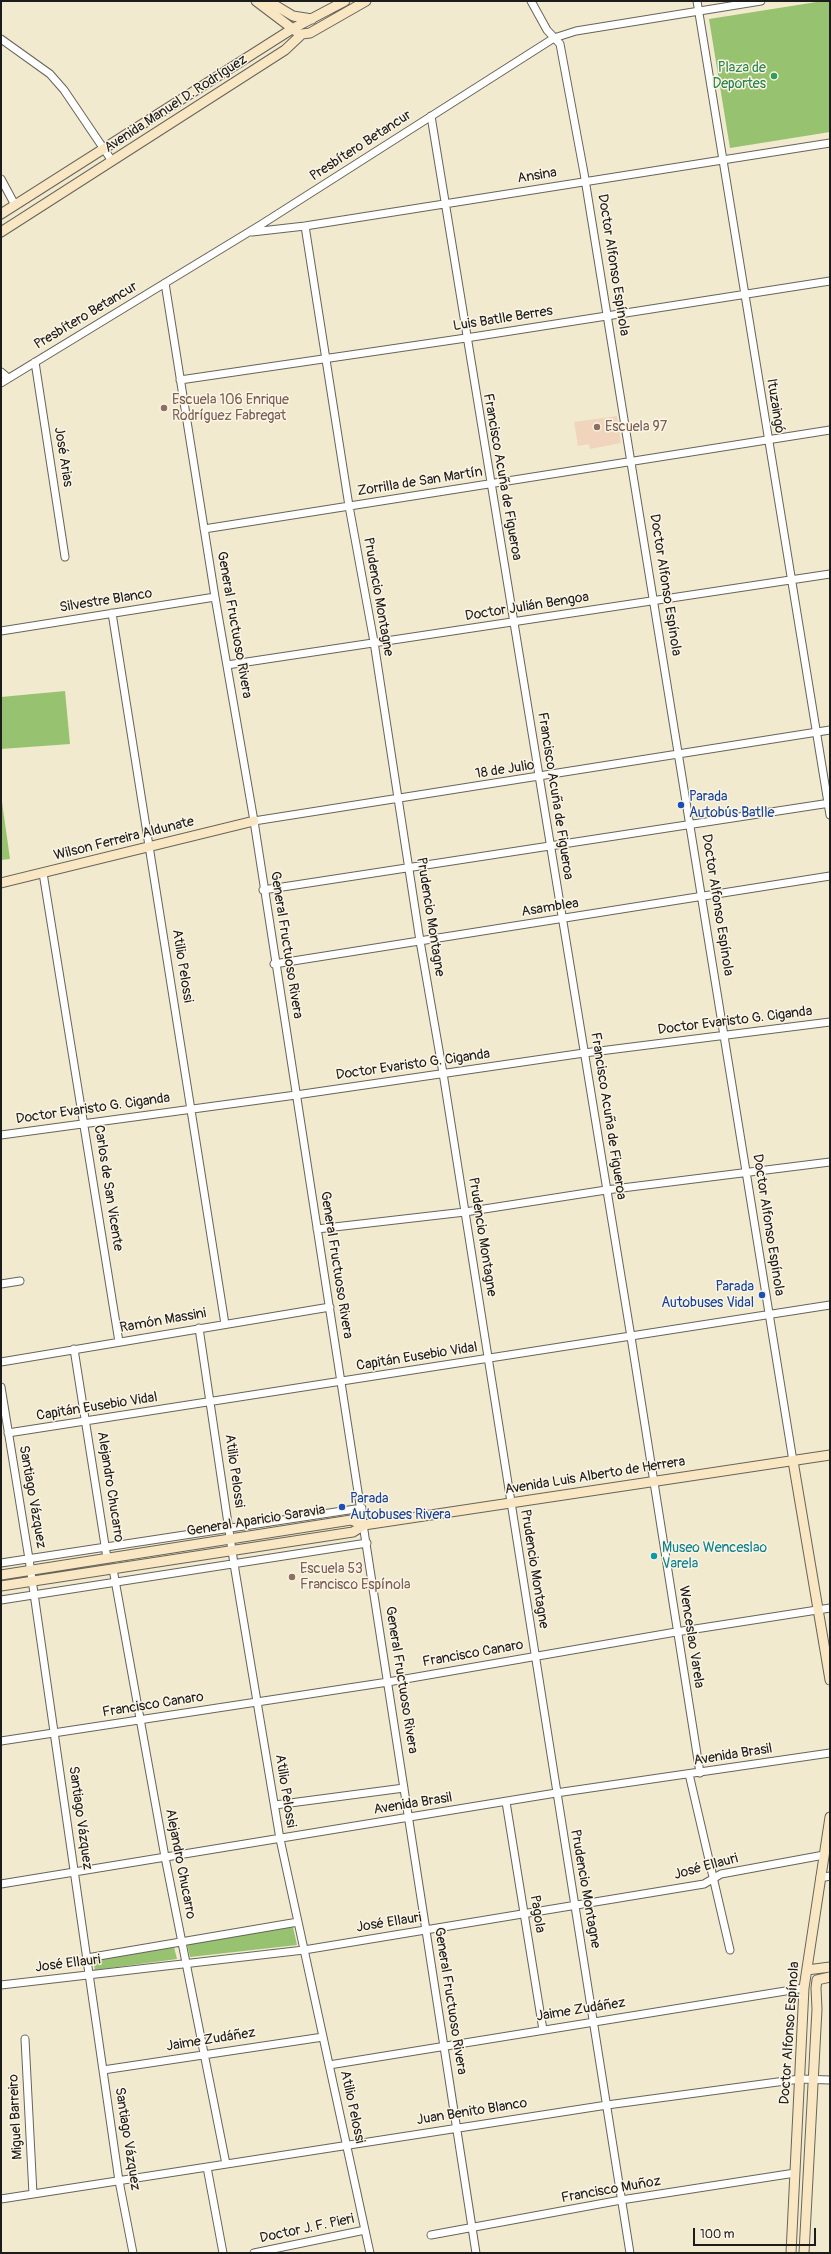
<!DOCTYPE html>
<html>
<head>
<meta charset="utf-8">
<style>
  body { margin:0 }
  #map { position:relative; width:831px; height:2254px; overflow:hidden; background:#f1eacf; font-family:Pangolin,sans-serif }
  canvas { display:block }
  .frame { position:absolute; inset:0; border:2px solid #1c1c1c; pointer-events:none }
  .scale { position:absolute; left:693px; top:2228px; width:123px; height:18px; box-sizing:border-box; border:2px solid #1c1c1c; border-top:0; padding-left:5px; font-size:12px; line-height:14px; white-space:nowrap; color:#1c1c1c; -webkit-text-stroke:3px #fcf5e5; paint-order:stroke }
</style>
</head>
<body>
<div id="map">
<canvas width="831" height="2254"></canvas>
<div class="frame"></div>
<div class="scale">100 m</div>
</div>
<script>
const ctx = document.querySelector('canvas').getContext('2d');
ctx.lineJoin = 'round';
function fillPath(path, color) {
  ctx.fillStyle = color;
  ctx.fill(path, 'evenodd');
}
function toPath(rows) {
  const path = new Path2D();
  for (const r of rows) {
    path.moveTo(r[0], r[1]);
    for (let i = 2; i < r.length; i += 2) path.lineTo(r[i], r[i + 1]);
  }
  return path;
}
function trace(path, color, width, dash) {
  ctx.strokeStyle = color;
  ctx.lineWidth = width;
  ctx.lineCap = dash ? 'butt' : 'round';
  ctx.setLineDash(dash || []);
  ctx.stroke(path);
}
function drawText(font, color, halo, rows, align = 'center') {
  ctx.font = font + ' Pangolin,sans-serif';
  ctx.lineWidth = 3;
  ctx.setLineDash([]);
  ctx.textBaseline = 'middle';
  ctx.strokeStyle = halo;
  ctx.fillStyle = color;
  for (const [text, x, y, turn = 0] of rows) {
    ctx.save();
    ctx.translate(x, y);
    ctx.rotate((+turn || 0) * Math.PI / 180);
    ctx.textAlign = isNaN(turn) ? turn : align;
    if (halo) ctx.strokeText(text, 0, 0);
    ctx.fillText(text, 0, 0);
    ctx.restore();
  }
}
const built = toPath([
  [617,416,621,443,590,449,589,444,578,446,574,422]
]);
const green = toPath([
  [823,1,830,1,830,132,730,148,709,19],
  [65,691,70,744,1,749,1,697],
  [1,795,10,859,1,860],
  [293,1927,297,1945,190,1957,187,1944],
  [174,1947,177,1959,95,1970,93,1960]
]);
const street = toPath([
  [531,1,547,30,560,44,584,173,793,1461],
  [697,1,830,815],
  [1,39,50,74,64,90,112,161],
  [431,116,631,1337,700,1773],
  [1,179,15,205],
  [305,226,349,506,374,642,420,941,443,1073,630,2253],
  [252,232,305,226,830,143],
  [165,283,215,597,254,821,476,2253],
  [35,362,65,557],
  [1,372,8,378],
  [180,380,466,338,830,281],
  [1,383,262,224,554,38,576,31,761,1],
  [204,529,830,430],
  [112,613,225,1324],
  [1,631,215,597],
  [227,665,830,574],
  [254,821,830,730],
  [43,873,119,1342],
  [263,890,830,803],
  [274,964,830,876],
  [1,1135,296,1095,584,1053,830,1022],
  [317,1229,465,1212,606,1190,830,1162],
  [1,1284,20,1281],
  [199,1328,234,1564,280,1839,370,2253],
  [74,1349,107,1558],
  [1,1362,330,1307],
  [1,1387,29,1559,119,2181,133,2253],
  [8,1433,830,1305],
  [1,1563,362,1508],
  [113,1569,165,1857,226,2164],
  [1,1600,367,1543],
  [1,1741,388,1682,676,1632,830,1608],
  [689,1774,730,1950],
  [506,1802,543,2030],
  [275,1805,404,1788],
  [820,1878,830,1876],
  [1,1884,556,1793,830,1753],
  [87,1958,298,1922],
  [1,1985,304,1950,704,1884,721,1874,824,1855],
  [25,2039,33,2194],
  [329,2065,804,1988],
  [103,2070,323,2037],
  [207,2167,223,2253],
  [1,2199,607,2105,800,2079,830,2080],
  [431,2235,621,2200,795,2173],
  [254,2253,365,2230]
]);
const secondary = toPath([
  [256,1,297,32],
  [268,1,293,16,312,19],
  [1,214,292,29,345,1],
  [1,232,285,50,302,34,310,33,366,1],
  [1,883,254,821],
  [793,1461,830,1680],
  [1,1575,351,1520,364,1525,830,1455],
  [1,1586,353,1532,364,1525],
  [807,1970,830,1967],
  [791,2253,804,1988,830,1817],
  [804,2253,817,2009,816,1988,817,1980,830,1977]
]);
const markers = [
  [774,76,4,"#2e9e5b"],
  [164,408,4,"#8d6e63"],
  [597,427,4,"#8d6e63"],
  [681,805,4,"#1a4fb4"],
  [762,1295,4,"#1a4fb4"],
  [342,1507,4,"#1a4fb4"],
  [654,1556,4,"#0f9aa8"],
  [292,1577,4,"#8d6e63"]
];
const leisureNames = [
  ["Plaza de",766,68],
  ["Deportes",766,84]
];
const streetNames = [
  ["Avenida Manuel D. Rodríguez",176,104,-33],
  ["Presbítero Betancur",361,146,-33],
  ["Ansina",537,176,-9],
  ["Doctor Alfonso Espínola",613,265,81],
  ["Presbítero Betancur",86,316,-31],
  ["Luis Batlle Berres",503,319,-9],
  ["Ituzaingó",775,406,81],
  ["José Arias",63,457,81],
  ["Francisco Acuña de Figueroa",502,477,80],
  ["Zorrilla de San Martín",420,482,-9],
  ["Doctor Alfonso Espínola",665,585,81],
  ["Prudencio Montagne",378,597,80],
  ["Silvestre Blanco",106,601,-9],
  ["Doctor Julián Bengoa",527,607,-9],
  ["General Fructuoso Rivera",234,625,80],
  ["18 de Julio",505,770,-9],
  ["Francisco Acuña de Figueroa",555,796,81],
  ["Wilson Ferreira Aldunate",124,839,-14],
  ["Doctor Alfonso Espínola",717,905,81],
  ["Asamblea",550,908,-9],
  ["Prudencio Montagne",430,917,81],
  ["General Fructuoso Rivera",286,945,81],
  ["Atilio Pelossi",182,966,81],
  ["Doctor Evaristo G. Ciganda",735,1021,-7],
  ["Doctor Evaristo G. Ciganda",413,1065,-8],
  ["Doctor Evaristo G. Ciganda",93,1109,-8],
  ["Francisco Acuña de Figueroa",608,1116,81],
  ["Carlos de San Vicente",108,1188,81],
  ["Doctor Alfonso Espínola",768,1225,81],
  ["Prudencio Montagne",482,1237,81],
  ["General Fructuoso Rivera",336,1265,81],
  ["Ramón Massini",163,1321,-10],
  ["Capitán Eusebio Vidal",417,1357,-9],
  ["Capitán Eusebio Vidal",97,1407,-9],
  ["Atilio Pelossi",234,1471,82],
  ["Avenida Luis Alberto de Herrera",595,1476,-9],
  ["Alejandro Chucarro",110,1487,81],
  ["Santiago Vázquez",32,1497,80],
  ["General Aparicio Saravia",256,1521,-9],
  ["Prudencio Montagne",534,1569,81],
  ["Wenceslao Varela",691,1637,81],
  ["Francisco Canaro",473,1654,-10],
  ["General Fructuoso Rivera",401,1680,81],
  ["Francisco Canaro",153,1705,-9],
  ["Avenida Brasil",733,1755,-9],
  ["Atilio Pelossi",285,1791,81],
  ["Avenida Brasil",413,1804,-9],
  ["Santiago Vázquez",80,1818,82],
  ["Alejandro Chucarro",180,1864,79],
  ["José Ellauri",706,1867,-15],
  ["Prudencio Montagne",585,1889,80],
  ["Pagola",537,1914,81],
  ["José Ellauri",389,1923,-9],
  ["José Ellauri",68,1964,-7],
  ["General Fructuoso Rivera",450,2001,81],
  ["Jaime Zudáñez",581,2010,-9],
  ["Doctor Alfonso Espínola",790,2033,-86],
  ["Jaime Zudáñez",211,2040,-9],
  ["Atilio Pelossi",352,2107,78],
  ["Juan Benito Blanco",472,2112,-9],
  ["Miguel Barreiro",16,2117,-93],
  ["Santiago Vázquez",127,2139,81],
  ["Francisco Muñoz",611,2190,-10],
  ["Doctor J. F. Pieri",307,2229,-12]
];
const educationNames = [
  ["Escuela 106 Enrique",172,400],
  ["Rodríguez Fabregat",172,416],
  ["Escuela 97",605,427],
  ["Escuela 53",300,1569],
  ["Francisco Espínola",300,1585]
];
const transitNames = [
  ["Parada",689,797],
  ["Autobús Batlle",689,813],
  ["Parada",754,1287,"right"],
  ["Autobuses Vidal",754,1303,"right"],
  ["Parada",350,1499],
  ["Autobuses Rivera",350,1515]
];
const cultureNames = [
  ["Museo Wenceslao",662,1548],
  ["Varela",662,1564]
];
fillPath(built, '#f0d5bc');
fillPath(green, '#97c26f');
trace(street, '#67645b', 9);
trace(secondary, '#67645b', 11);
trace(street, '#fff', 7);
trace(secondary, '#f9e7c3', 9);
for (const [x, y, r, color] of markers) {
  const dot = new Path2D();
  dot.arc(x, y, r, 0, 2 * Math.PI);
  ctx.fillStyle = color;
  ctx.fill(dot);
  trace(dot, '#fcf5e5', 1.5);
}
drawText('14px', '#27864d', '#fcf5e5', leisureNames, 'right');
drawText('14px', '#1c1c1c', '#fcf5e5', streetNames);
drawText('14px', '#785e54', '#fcf5e5', educationNames, 'left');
drawText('14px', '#164399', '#fcf5e5', transitNames, 'left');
drawText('14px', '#0d838f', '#fcf5e5', cultureNames, 'left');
</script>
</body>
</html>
